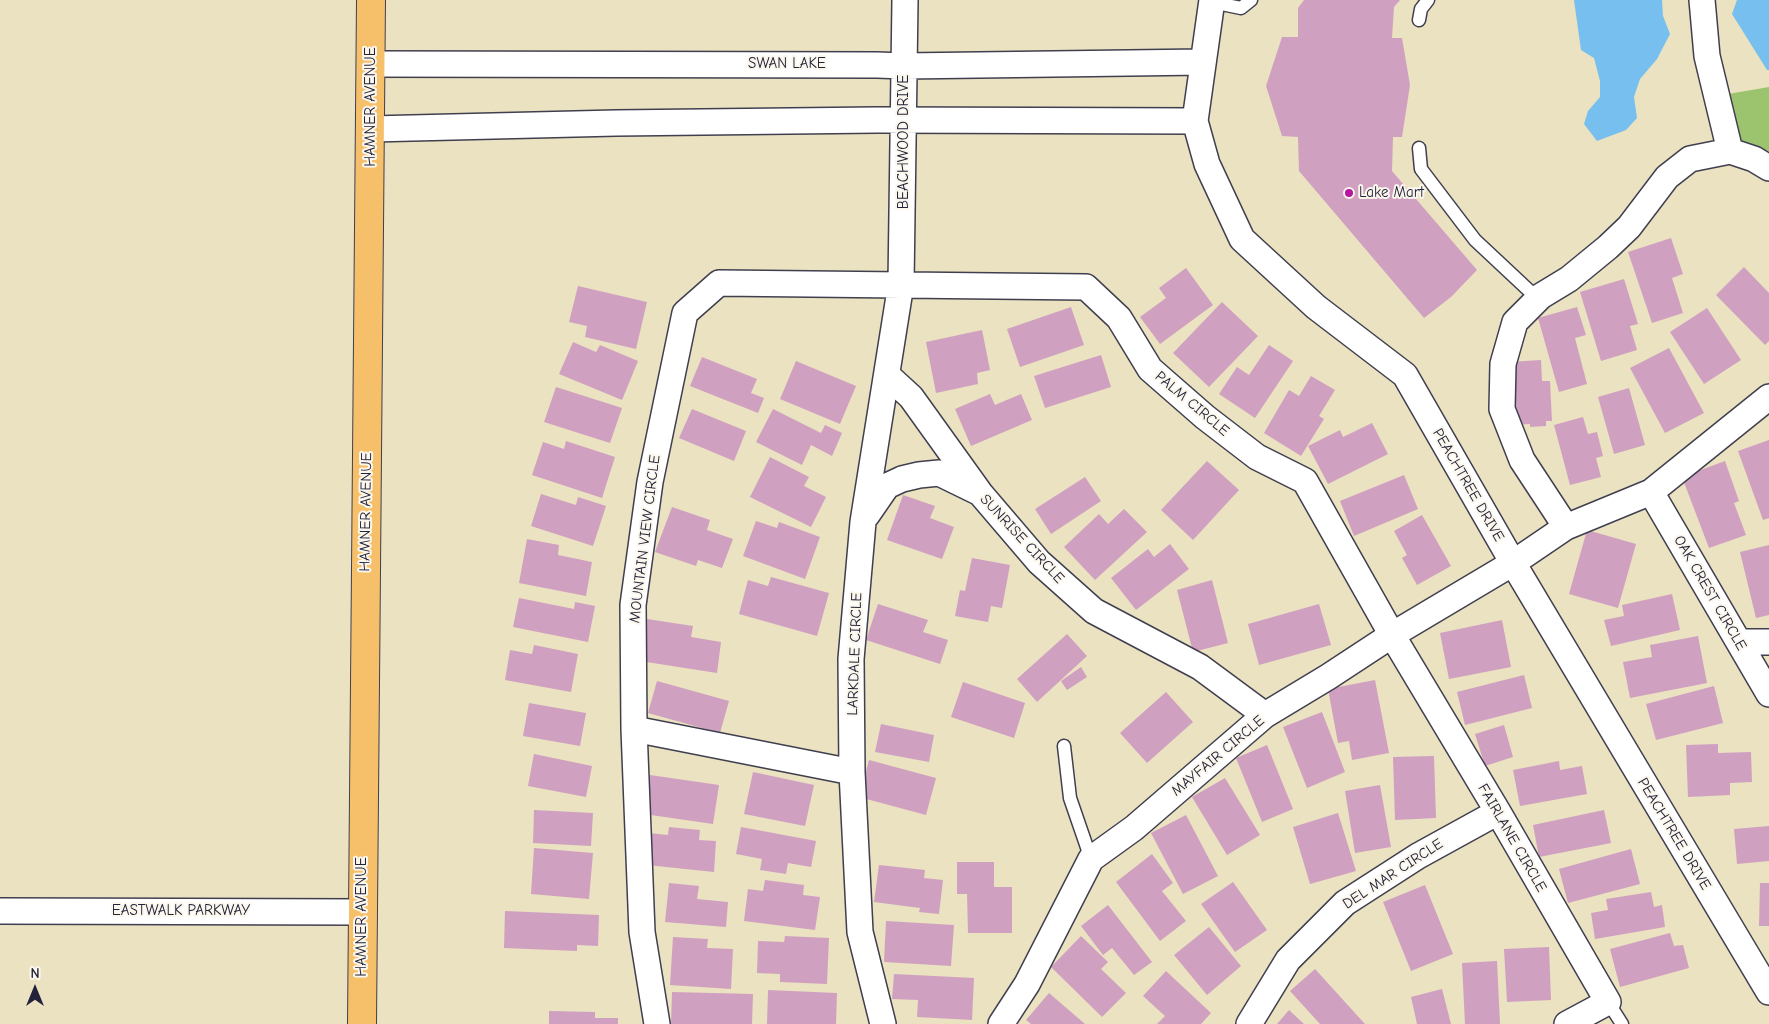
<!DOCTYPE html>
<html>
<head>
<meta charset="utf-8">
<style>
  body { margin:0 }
  #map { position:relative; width:1769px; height:1024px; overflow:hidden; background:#eae2c0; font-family:"Comic Neue",sans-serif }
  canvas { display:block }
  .north { position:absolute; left:10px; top:964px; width:50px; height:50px; -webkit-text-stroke:4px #fbf7ec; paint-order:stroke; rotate:0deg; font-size:14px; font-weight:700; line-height:20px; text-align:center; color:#22223b }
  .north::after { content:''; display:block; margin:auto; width:18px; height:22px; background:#22223b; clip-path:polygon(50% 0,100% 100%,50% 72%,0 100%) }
</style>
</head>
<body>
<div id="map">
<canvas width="1769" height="1024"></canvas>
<div class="north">N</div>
</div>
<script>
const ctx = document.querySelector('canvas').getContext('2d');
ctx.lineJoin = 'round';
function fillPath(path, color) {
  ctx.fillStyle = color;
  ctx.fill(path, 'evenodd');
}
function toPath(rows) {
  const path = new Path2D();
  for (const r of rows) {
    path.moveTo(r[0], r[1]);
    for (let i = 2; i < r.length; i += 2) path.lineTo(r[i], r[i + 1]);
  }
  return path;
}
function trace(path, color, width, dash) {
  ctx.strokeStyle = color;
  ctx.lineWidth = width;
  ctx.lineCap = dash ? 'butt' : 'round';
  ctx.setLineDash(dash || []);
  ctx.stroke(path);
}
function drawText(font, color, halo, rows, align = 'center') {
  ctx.font = font + ' "Comic Neue",sans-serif';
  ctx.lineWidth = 4;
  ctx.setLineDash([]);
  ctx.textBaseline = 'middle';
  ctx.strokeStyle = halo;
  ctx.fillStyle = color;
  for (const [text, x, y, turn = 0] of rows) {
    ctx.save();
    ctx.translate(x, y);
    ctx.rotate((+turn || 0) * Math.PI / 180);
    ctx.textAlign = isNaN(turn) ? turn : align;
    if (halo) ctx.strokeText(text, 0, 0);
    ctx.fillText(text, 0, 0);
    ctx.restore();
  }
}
const green = toPath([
  [1769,87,1769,151,1742,143,1728,94]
]);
const water = toPath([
  [1574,0,1662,0,1663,16,1670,34,1657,59,1640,79,1634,97,1637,118,1626,130,1597,141,1584,124,1588,111,1600,97,1600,81,1594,58,1581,50],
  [1737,0,1769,0,1769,70,1767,70,1732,14]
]);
const building = toPath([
  [1304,0,1400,0,1394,7,1392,38,1402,38,1410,85,1402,137,1393,137,1392,171,1477,270,1451,297,1424,318,1299,171,1298,137,1282,136,1266,86,1282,37,1298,37,1298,8],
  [1671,238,1683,274,1672,278,1683,313,1652,323,1628,252],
  [1744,267,1769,293,1769,341,1765,345,1716,295],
  [1186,268,1213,305,1160,344,1140,317,1166,298,1159,288],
  [1624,279,1638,324,1630,326,1637,350,1601,361,1580,292],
  [578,286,647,302,636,349,585,337,587,326,569,322],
  [1222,302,1258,336,1209,387,1173,353],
  [1071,307,1084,345,1020,367,1007,329],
  [1577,307,1586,335,1575,338,1587,384,1559,392,1538,318],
  [1707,308,1741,360,1704,384,1670,332],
  [982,330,990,370,977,373,978,384,936,393,926,342],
  [573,342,596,352,600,345,638,361,622,400,559,374],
  [1269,345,1293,361,1255,418,1219,394,1237,367,1249,375],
  [1669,348,1704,413,1665,433,1630,368],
  [1101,355,1111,387,1045,408,1034,376],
  [702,357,757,379,751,393,764,398,758,413,690,386],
  [1541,360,1542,381,1550,381,1552,421,1546,421,1546,426,1530,427,1530,424,1513,425,1510,362],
  [796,361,856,386,840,424,780,399],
  [1311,376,1335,390,1319,416,1324,419,1301,456,1264,433,1289,390,1299,396],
  [556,387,622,408,610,443,544,422],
  [1629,388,1645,445,1614,454,1598,397],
  [990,394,995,405,1021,394,1032,420,971,446,955,409],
  [692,409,746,431,734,461,679,438],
  [773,409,821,433,825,425,842,433,832,456,811,445,802,465,756,442],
  [1583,417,1588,434,1597,432,1603,456,1596,458,1601,477,1570,485,1554,425],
  [1372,423,1388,454,1328,484,1308,446,1340,430,1343,437],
  [1769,440,1769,518,1763,520,1738,451],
  [566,441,615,457,602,498,532,475,543,442,564,449],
  [770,457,809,477,804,486,826,497,811,527,750,497],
  [1207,461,1239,490,1193,540,1161,510],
  [1725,461,1739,501,1734,503,1746,535,1709,548,1682,477],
  [1404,475,1418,509,1354,536,1340,501],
  [1085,477,1101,501,1051,534,1035,509],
  [541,494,576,505,578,497,606,506,593,546,531,526],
  [903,495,935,506,930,518,954,527,942,559,887,540],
  [672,507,710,520,707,530,733,539,722,568,698,560,696,566,655,552],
  [1124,509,1147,532,1095,580,1064,547,1099,514,1108,524],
  [1422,515,1451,566,1417,585,1402,558,1407,555,1394,531],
  [756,521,777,528,779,522,820,537,805,579,743,556],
  [1587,530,1636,544,1618,608,1569,594],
  [527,539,559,545,558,555,592,562,586,596,519,583],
  [1170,544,1189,569,1136,610,1111,578,1148,549,1154,557],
  [1769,545,1769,615,1756,618,1740,552],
  [972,558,1010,565,1002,608,991,606,988,622,955,616,960,590,965,591],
  [771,577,829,593,817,636,739,614,748,580,768,586],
  [1212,580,1228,643,1193,652,1177,590],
  [1672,594,1680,630,1611,646,1604,620,1624,616,1622,605],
  [519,598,574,609,575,602,595,606,588,642,513,627],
  [878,604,928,620,923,632,948,640,940,664,866,640],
  [1319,604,1331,645,1259,665,1248,624],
  [647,619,693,626,691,637,721,642,717,673,640,661],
  [1502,620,1511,667,1449,679,1440,633],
  [1067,634,1087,656,1037,702,1017,679],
  [1698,636,1707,683,1630,698,1623,662,1652,657,1650,645],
  [534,645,578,654,571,692,505,680,510,650,532,654],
  [1081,667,1087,677,1067,690,1061,681],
  [1524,675,1532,708,1465,725,1457,692],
  [1375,680,1389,753,1352,760,1349,741,1338,743,1328,689],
  [657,681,729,701,720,733,648,713],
  [963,682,1025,703,1014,738,951,717],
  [1714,686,1723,723,1656,740,1646,704],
  [1166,692,1193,722,1147,763,1120,733],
  [529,703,586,713,580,746,523,736],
  [1322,712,1345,772,1307,788,1283,727],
  [881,724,934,735,929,762,875,752],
  [1504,725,1513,757,1485,766,1475,734],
  [1718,744,1718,753,1751,752,1752,782,1730,783,1730,795,1688,797,1686,745],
  [1267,745,1293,809,1262,822,1236,758],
  [534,754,592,766,586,797,528,786],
  [1434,756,1436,818,1395,820,1393,757],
  [869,760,936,778,926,815,859,797],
  [1559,761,1560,770,1582,766,1587,794,1520,806,1513,770],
  [753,772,814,785,805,826,744,814],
  [650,775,719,785,713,824,644,814],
  [1225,778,1260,835,1227,855,1192,797],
  [1380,785,1391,847,1355,853,1345,791],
  [534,810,593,813,591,846,533,843],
  [1604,810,1611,843,1539,857,1533,825],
  [1338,813,1356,871,1310,884,1293,827],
  [1186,815,1218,876,1183,894,1151,833],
  [1769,826,1769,861,1737,864,1734,829],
  [669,827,700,830,699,840,716,841,714,872,647,865,649,833,668,835],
  [741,827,816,841,811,867,788,863,786,874,760,870,762,859,736,854],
  [534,848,593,853,589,899,531,894],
  [1631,849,1640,884,1568,903,1559,869],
  [1152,854,1173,883,1162,891,1186,921,1160,941,1116,882],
  [957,862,994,862,994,887,1012,887,1012,933,968,933,967,894,957,894],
  [879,865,925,870,924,878,943,880,939,914,919,912,920,908,874,902],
  [765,880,804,885,803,895,820,897,815,930,744,921,748,889,763,891],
  [1233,882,1267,930,1235,952,1201,904],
  [669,883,699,886,697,899,728,902,726,927,665,922],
  [1760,883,1769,883,1769,926,1759,926],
  [1425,885,1453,954,1411,971,1383,902],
  [1651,892,1654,907,1662,905,1665,927,1595,939,1591,913,1608,910,1606,899],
  [1108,905,1152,962,1134,975,1112,948,1103,955,1081,926],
  [505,911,599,915,598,946,577,945,577,951,504,948],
  [886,921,954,925,951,966,884,962],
  [1209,927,1241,966,1207,995,1174,955],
  [1670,933,1674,946,1683,945,1689,968,1620,987,1610,949],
  [785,936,829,938,827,984,780,982,780,974,757,973,758,941,784,942],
  [1081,936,1108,962,1101,969,1126,993,1102,1017,1051,967],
  [673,937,708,939,707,948,733,949,731,989,670,985],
  [1549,947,1551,1000,1507,1002,1504,949],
  [1497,961,1500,1024,1465,1024,1462,963],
  [1315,969,1365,1024,1320,1024,1290,991],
  [1166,971,1211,1013,1201,1024,1157,1024,1165,1016,1143,996],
  [894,974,974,978,972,1020,917,1017,918,1000,892,999],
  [1442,989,1451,1024,1417,1024,1411,997],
  [768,990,837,993,836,1024,767,1024],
  [672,992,753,994,752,1024,671,1024],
  [1049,993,1085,1024,1031,1024,1026,1020],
  [1289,1010,1304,1024,1277,1024],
  [549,1011,595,1012,595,1018,618,1018,618,1024,549,1024]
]);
const service = toPath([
  [1212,2,1241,8,1251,0],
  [1419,20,1421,9,1428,0],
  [1419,148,1421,169,1475,240,1538,299],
  [1064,746,1070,798,1091,859],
  [1608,1002,1622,1024]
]);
const minor = toPath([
  [1212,0,1195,121,1207,164,1242,239,1316,307,1405,375,1513,563,1769,992],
  [1702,0,1707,56,1730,151],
  [371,64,877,65,904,66,1203,62],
  [371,129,616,123,877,120,1195,121],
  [1769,168,1754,159,1730,151,1690,159,1667,177,1629,227,1608,247,1569,279,1541,296,1515,322,1503,364,1502,409,1522,460,1566,527,1651,492,1769,397],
  [887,375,911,397,980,493,1039,562,1094,611,1200,667,1265,715],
  [1651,492,1769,694],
  [867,515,887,486,902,479,919,475,939,473,978,492],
  [1739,642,1769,642],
  [634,729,852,772],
  [0,911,362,912],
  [657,1024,642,932,634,729,633,605,650,482,685,313,719,283,1086,287,1119,318,1150,369,1205,417,1257,457,1305,481,1392,635,1498,812,1608,1002,1567,1024],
  [883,1024,860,932,852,772,851,659,863,522,901,284,905,0],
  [1001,1024,1027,984,1091,859,1134,828,1265,715,1328,677,1392,635,1513,563,1566,527],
  [1249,1024,1288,960,1345,903,1418,856,1498,812]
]);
const primary = toPath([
  [362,1024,371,0]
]);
const markers = [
  [1349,193,5,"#b5179e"]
];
const streetNames = [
  ["SWAN LAKE",787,64],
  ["HAMNER AVENUE",371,107,-90],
  ["BEACHWOOD DRIVE",904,142,-90],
  ["PALM CIRCLE",1192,404,40],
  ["PEACHTREE DRIVE",1468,485,60],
  ["HAMNER AVENUE",366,512,-89],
  ["MOUNTAIN VIEW CIRCLE",645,539,-83],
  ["SUNRISE CIRCLE",1022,539,47],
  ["OAK CREST CIRCLE",1710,593,60],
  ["LARKDALE CIRCLE",855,654,-88],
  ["MAYFAIR CIRCLE",1218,756,-40],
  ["PEACHTREE DRIVE",1674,834,59],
  ["FAIRLANE CIRCLE",1512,838,60],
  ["DEL MAR CIRCLE",1393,874,-33],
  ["EASTWALK PARKWAY",181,911],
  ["HAMNER AVENUE",362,917,-90]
];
const poiNames = [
  ["Lake Mart",1359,193]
];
fillPath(green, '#9cc46f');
fillPath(water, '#76bfef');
fillPath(building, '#d0a0c0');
trace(service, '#403f4f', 15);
trace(minor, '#403f4f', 28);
trace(primary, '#403f4f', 30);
trace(service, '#fff', 12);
trace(minor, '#fff', 25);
trace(primary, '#f6c06b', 28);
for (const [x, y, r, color] of markers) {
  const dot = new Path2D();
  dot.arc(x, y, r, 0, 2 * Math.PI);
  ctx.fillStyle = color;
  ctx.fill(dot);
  trace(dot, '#fbf7ec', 2);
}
drawText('15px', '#22223b', '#fbf7ec', streetNames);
drawText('15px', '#22223b', '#fbf7ec', poiNames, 'left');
</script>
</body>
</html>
